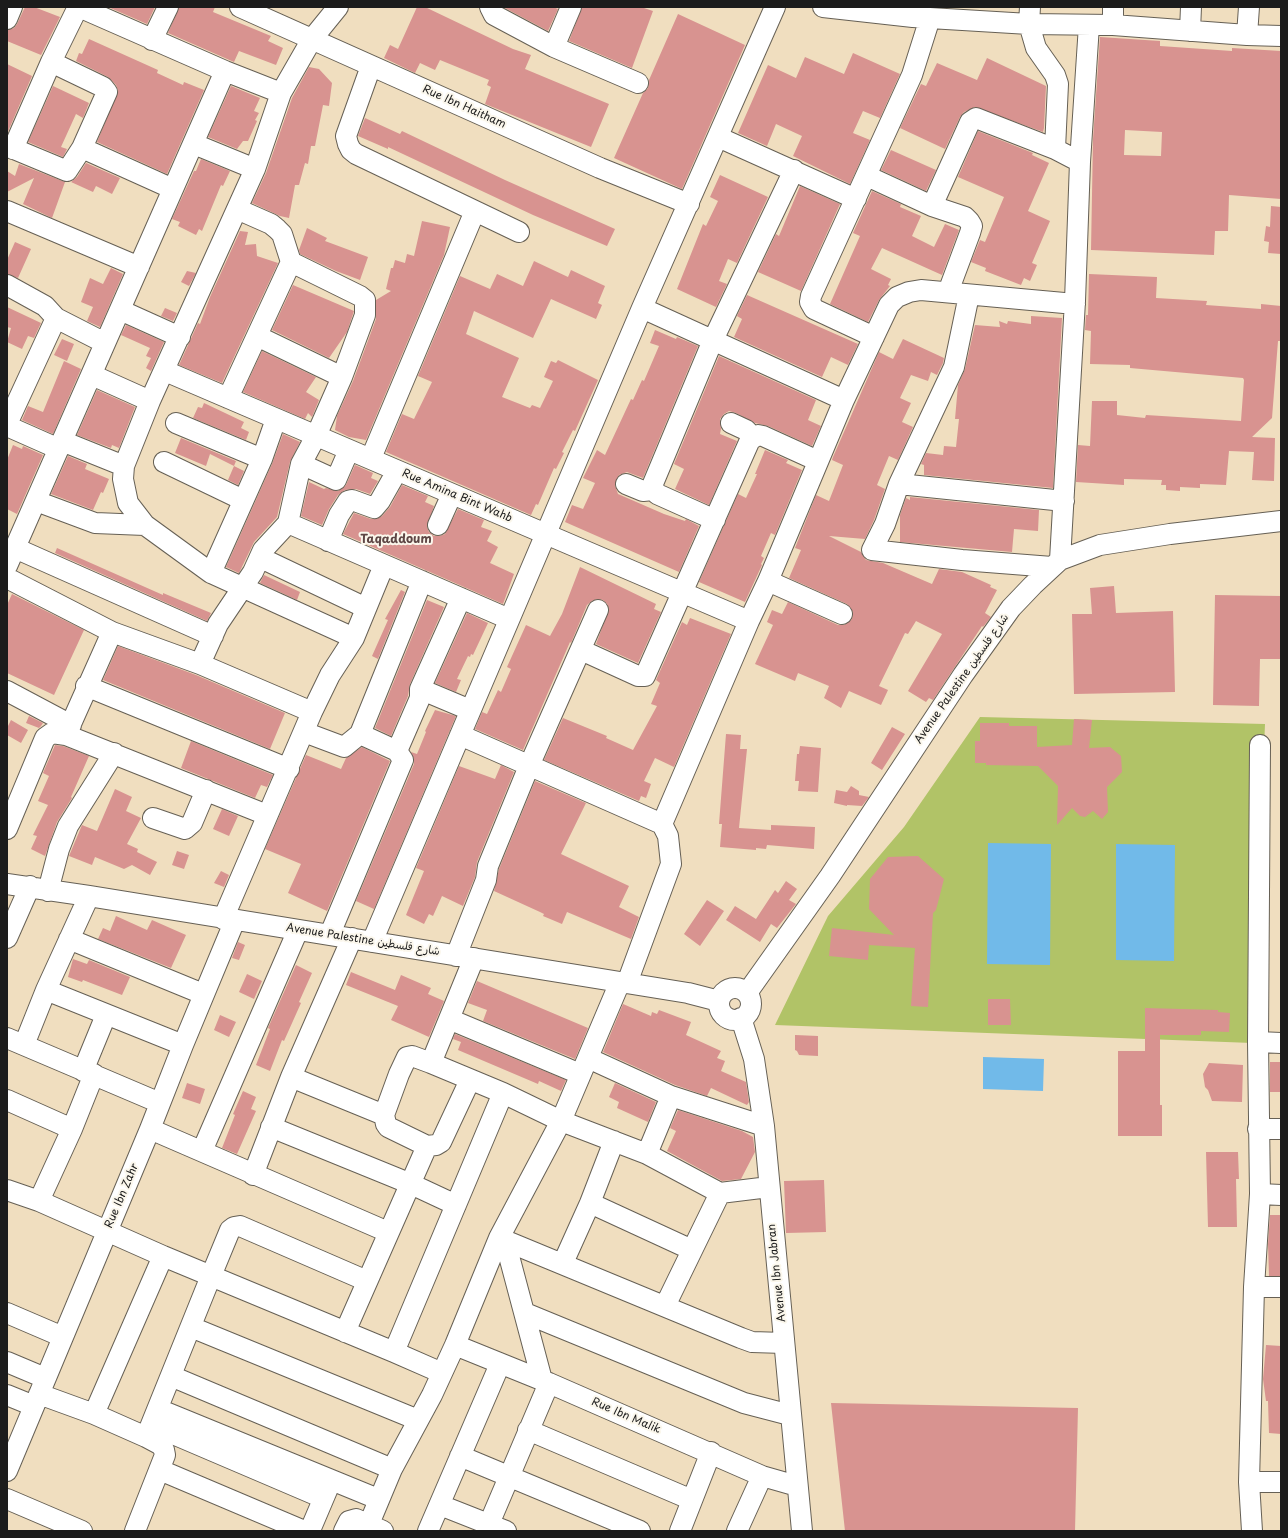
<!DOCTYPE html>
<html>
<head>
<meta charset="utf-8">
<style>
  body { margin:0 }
  #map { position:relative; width:1288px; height:1538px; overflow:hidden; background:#f0debf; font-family:"Playpen Sans",sans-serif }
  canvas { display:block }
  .frame { position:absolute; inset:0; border:8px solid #1c1c1c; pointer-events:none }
</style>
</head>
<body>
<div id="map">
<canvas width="1288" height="1538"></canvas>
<div class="frame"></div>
</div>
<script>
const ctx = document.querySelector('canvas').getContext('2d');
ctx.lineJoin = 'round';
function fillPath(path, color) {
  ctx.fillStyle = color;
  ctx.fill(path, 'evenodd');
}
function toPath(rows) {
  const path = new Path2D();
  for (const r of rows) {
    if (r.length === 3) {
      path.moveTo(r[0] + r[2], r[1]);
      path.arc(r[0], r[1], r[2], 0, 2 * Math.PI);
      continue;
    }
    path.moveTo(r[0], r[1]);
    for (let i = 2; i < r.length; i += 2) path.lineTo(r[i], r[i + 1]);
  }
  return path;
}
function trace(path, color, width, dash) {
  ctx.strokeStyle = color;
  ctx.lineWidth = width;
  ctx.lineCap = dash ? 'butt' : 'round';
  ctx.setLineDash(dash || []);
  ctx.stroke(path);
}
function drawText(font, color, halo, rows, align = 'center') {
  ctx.font = font + ' "Playpen Sans","Playpen Sans Arabic",sans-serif';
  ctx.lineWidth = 4;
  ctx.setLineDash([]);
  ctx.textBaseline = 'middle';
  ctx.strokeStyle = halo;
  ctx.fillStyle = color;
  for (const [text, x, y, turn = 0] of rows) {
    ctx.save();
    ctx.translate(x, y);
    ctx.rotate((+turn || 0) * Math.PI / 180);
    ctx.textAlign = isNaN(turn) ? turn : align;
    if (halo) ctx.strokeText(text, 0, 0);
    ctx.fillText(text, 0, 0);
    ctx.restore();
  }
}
const green = toPath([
  [980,717,1265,724,1252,1043,775,1025,828,916,904,827]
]);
const water = toPath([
  [988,843,1051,844,1050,965,987,964],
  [1116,844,1175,845,1174,961,1116,960],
  [983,1057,1044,1059,1043,1091,983,1089]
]);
const building = toPath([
  [25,7,34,7,60,17,41,55,7,41,7,30,14,28,17,24],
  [108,7,155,7,147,24],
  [179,7,215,7,213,12,271,36,268,41,283,48,276,65,239,51,234,62,168,33],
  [417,7,425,7,513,49,531,55,525,69,609,104,591,147,485,104,491,87,487,85,489,80,440,60,435,70,420,63,415,73,384,58,390,45,398,49],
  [503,7,553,7,558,9,548,31],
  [582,7,641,7,653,11,632,68,569,41],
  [678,14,745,45,682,189,614,158,643,93,648,88,649,80],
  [1100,37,1160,41,1160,46,1232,51,1232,48,1281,51,1281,199,1229,195,1228,231,1215,231,1214,255,1091,250,1093,139],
  [1125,130,1162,132,1161,156,1124,155],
  [89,39,158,70,157,73,183,85,184,82,204,90,167,174,97,142,118,91,116,85,108,77,76,61,79,53,82,54],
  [853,53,900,74,880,118,863,111,853,133,870,140,850,184,793,156,802,136,776,124,767,146,738,133,768,65,796,78,805,57,844,74],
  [987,58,1046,86,1044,128,1043,132,975,107,964,112,960,117,945,149,900,128,921,84,926,86,937,63,977,80],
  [7,64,32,76,7,134],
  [309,67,319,69,332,83,329,106,323,105,315,146,311,146,308,164,305,163,299,185,295,185,289,218,280,216,252,203,266,173,292,98],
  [53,86,89,103,83,118,76,114,61,147,67,149,63,157,28,142],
  [231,86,260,98,254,111,259,113,255,120,257,121,248,141,243,141,237,149,208,137],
  [365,118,400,134,402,131,505,180,615,229,607,246,533,215,388,147,388,149,358,136],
  [978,131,1033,153,1032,155,1049,163,1028,211,1050,221,1032,263,1037,265,1030,281,1024,278,1021,285,985,271,986,268,971,262,980,240,985,242,1004,197,958,177],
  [891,150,936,170,926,191,881,170],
  [201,159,230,171,223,186,221,185,202,231,199,229,196,235,178,226,180,222,172,219,194,171,196,171],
  [86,163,120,178,112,194,96,186,93,192,71,182,77,177],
  [19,164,65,182,52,218,23,204,34,178,7,192,7,171,15,176],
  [720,175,768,197,737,263,728,259,719,281,727,284,716,307,677,289,703,224,706,226,718,201,710,197],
  [800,186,840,204,801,291,758,272,776,234,779,236],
  [872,191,901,204,900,207,921,216,912,236,934,247,945,224,959,230,942,275,882,248,871,269,891,279,888,285,890,286,879,300,868,322,830,304,860,236,853,233],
  [1271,206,1281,207,1281,254,1268,253,1269,242,1264,241,1266,226,1270,227],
  [422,221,450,227,444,255,366,440,349,437,335,430,337,416,353,381,376,319,376,300,391,291,386,289,391,268,393,268,395,260,405,263,407,254,414,256],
  [307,228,327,238,325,241,368,257,360,280,336,271,300,254,299,250],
  [240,231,248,232,245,245,256,244,257,256,278,263,222,383,179,365,198,323,200,324,210,297],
  [15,242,31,249,18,278,7,274,7,260],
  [534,261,568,277,571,270,605,286,598,303,602,305,596,319,551,299,533,338,474,311,466,334,519,358,502,397,530,408,532,405,540,408,553,381,544,377,551,361,556,363,558,360,598,380,575,431,573,430,562,452,564,453,556,469,554,468,538,505,536,504,531,515,386,452,402,414,414,419,432,382,418,376,460,276,490,289,497,274,523,286],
  [111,268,123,274,100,327,87,321,93,307,81,302,90,278,103,284],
  [187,271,196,273,189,286,181,282],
  [1089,274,1157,277,1156,298,1207,301,1206,305,1261,309,1261,304,1281,306,1281,341,1278,341,1272,418,1252,437,1275,438,1274,481,1252,480,1254,452,1229,451,1226,485,1200,484,1200,488,1180,487,1180,491,1166,490,1166,485,1161,485,1162,480,1124,479,1124,485,1076,482,1078,445,1090,446,1092,401,1117,401,1117,415,1145,418,1146,415,1241,421,1244,380,1243,378,1130,368,1130,365,1090,364,1091,331,1085,330,1086,315,1088,315],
  [293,285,354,311,347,332,329,358,272,330],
  [747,295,858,344,848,365,831,357,822,377,734,337,742,319,737,316],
  [7,307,41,323,34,338,28,336,22,349,7,342,11,328,7,327],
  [165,308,177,313,173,321,161,316],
  [1031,316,1062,318,1053,488,924,475,924,465,921,464,926,453,943,455,944,446,956,447,959,419,955,419,958,385,965,369,975,325,1000,327,999,321,1007,324,1008,321,1031,324],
  [126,325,164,342,151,371,146,368,151,358,146,356,150,348,121,335],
  [655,330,676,339,677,337,698,346,643,478,627,472,619,475,615,485,618,494,664,514,685,521,686,519,699,526,679,572,565,522,572,505,583,509,595,483,583,478,597,450,605,455,631,399,633,400,642,380,644,381,659,346,650,343],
  [62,339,74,344,67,361,54,355],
  [903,339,944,358,943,363,937,375,931,372,928,381,911,375,900,398,911,403,902,422,913,427,898,460,889,456,877,485,885,489,874,520,865,539,829,536,861,552,866,560,883,563,932,584,939,569,962,572,991,585,990,587,997,590,985,613,991,617,983,627,982,626,933,700,929,698,926,702,908,691,942,634,916,621,908,634,905,633,879,686,888,690,881,705,849,691,841,708,824,698,829,686,798,673,795,681,755,664,773,625,767,622,772,610,782,614,788,602,838,625,844,625,852,619,853,612,847,604,789,578,801,550,795,548,816,495,829,501,843,465,832,460,833,457,879,352,893,359],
  [262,351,316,377,306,392,319,400,312,417,308,413,305,419,243,392],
  [719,356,816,400,808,420,821,426,812,446,768,426,755,423,736,413,729,411,724,414,720,419,721,429,720,434,737,441,709,505,675,489,684,469,674,464],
  [64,361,81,369,53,434,22,420,28,406,43,412],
  [97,390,135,407,119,448,112,445,111,448,77,435],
  [204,403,244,422,241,428,249,432,246,440,193,418,198,407,202,408],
  [283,434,300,442,290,462,277,517,254,542,239,573,226,567,272,464],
  [181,438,236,461,234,466,244,471,238,485,228,480,234,466,210,454,206,466,175,453],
  [13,445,22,449,23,446,43,455,17,514,7,509,7,460],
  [765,450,788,460,786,463,802,470,775,535,771,533,761,556,764,558,761,564,762,565,745,602,699,582,738,494,746,498,757,474,755,474],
  [68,456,87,464,85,469,109,479,103,493,101,492,93,510,51,494],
  [355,465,373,473,371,478,378,481,370,494,356,489,345,490,338,495,329,509,322,525,301,516,309,482,324,489,326,488,338,491,346,485],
  [402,485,428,496,425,502,434,506,427,527,429,532,434,536,440,536,445,534,458,509,484,520,481,527,492,531,487,541,498,547,490,563,514,574,503,604,343,534,354,513,371,519,376,519,382,516,390,507],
  [910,497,1039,510,1038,531,1014,529,1012,552,900,542,900,515,906,498,910,500],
  [57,548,163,595,163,593,211,613,207,621,55,553],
  [580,567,656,604,654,609,661,612,638,663,596,644,609,609,607,604,603,600,597,599,592,601,587,605,571,643,570,642,523,750,475,729,482,712,487,714,498,690,501,692,511,669,507,667,526,625,550,636,562,614],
  [264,575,300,592,297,600,260,583],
  [1114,586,1116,613,1173,611,1175,692,1074,694,1072,614,1092,614,1090,588],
  [401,590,405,592,378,659,372,656,388,620,385,619],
  [12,594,84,630,54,695,7,673,7,605],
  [1215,595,1281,596,1281,659,1260,659,1259,706,1213,705],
  [427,600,444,607,410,684,408,696,391,736,375,728],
  [467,613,488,623,473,655,471,654,470,657,468,656,457,679,461,680,456,692,435,683],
  [690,618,731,634,674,767,655,758,644,781,651,784,646,798,641,796,639,801,544,760,563,718,607,736,606,738,633,750,657,706,651,704,660,683,656,680,682,622,687,625],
  [118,646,196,675,285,713,270,749,103,680],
  [435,710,456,716,374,909,356,901,414,764,414,759,411,752,417,754,426,732,425,731],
  [29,716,43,723,41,726,39,728,26,723],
  [1074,719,1092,720,1089,748,1110,747,1121,756,1122,772,1107,787,1108,812,1102,819,1093,811,1085,817,1080,816,1072,808,1057,825,1058,786,1038,766,986,765,986,763,975,763,975,741,980,741,980,723,1009,723,1009,726,1037,726,1037,747,1072,745],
  [11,720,28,730,21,743,7,735,7,728],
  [892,727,905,734,882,770,871,763],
  [726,734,741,735,740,749,747,749,739,828,771,830,771,825,815,827,814,849,767,845,766,849,756,848,756,850,720,847,722,824,719,824],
  [191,741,273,775,267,787,261,785,255,798,181,768],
  [55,745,63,746,89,756,71,797,72,798,57,822,45,856,31,849,37,836,33,835,48,805,38,801,49,776,43,773],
  [800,746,821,748,818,792,798,791,799,781,795,781,797,754,799,754],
  [362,747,390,761,327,911,288,893,301,864,265,849,306,755,341,769,346,758],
  [501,765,514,772,477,862,475,877,463,906,442,896,433,916,429,914,424,924,406,915,424,871,416,868,459,766,495,779],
  [535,781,586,803,561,854,629,886,619,907,639,917,631,939,567,912,562,924,543,916,544,914,540,912,494,891,499,869],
  [851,786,859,791,859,795,869,797,862,806,847,805,847,806,834,803,836,790,847,792],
  [115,789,132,797,126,811,141,818,127,844,138,849,137,852,157,862,150,875,132,865,124,869,95,857,92,865,69,856,82,825,97,831],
  [222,809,238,816,229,836,213,829],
  [177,851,189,855,184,869,172,865],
  [918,856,944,879,936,910,933,913,928,1007,911,1006,915,948,869,945,868,960,829,956,832,928,894,935,869,909,870,879,888,857],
  [221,871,229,875,224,887,214,883],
  [786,881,797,889,789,900,796,904,777,928,771,924,760,942,726,920,735,906,756,919,775,890,778,893],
  [707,900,724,911,700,946,684,934],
  [116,916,147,930,152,920,186,935,171,968,98,939,103,928,110,931],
  [238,942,245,945,239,960,232,958],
  [73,959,87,964,89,960,130,977,122,995,83,980,82,982,68,977],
  [296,965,312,973,299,1002,301,1003,284,1041,282,1040,270,1071,256,1065,270,1029,268,1028],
  [351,972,395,990,401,975,431,988,428,994,444,1001,429,1037,391,1020,398,1006,346,985],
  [247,974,262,981,254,999,239,992],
  [477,981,588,1028,575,1059,483,1021,487,1010,468,1003],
  [988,999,1010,999,1011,1025,988,1025],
  [623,1004,651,1016,652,1012,657,1014,659,1010,691,1022,686,1035,721,1051,717,1058,725,1061,721,1071,746,1082,749,1102,747,1105,711,1088,707,1096,675,1085,603,1052],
  [1145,1008,1218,1010,1218,1012,1230,1013,1229,1032,1201,1031,1201,1035,1160,1035,1160,1105,1162,1105,1162,1136,1118,1136,1118,1051,1145,1051],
  [220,1015,236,1022,229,1037,214,1030],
  [455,1034,566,1080,561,1091,539,1081,538,1084,458,1050,461,1042,453,1039],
  [795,1035,818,1036,818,1056,799,1055,797,1051,795,1050],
  [1270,1062,1281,1062,1281,1092,1270,1092],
  [1209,1063,1243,1065,1242,1102,1212,1101,1208,1090,1205,1087,1203,1074],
  [187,1083,205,1089,200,1104,182,1098],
  [615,1083,656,1102,648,1122,617,1108,619,1102,609,1097],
  [243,1091,256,1097,251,1109,256,1111,237,1154,222,1148,235,1115,233,1114],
  [678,1110,742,1131,753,1137,755,1152,741,1179,722,1181,667,1151,676,1131,670,1128],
  [1206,1152,1238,1152,1239,1179,1236,1179,1237,1227,1208,1227],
  [824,1180,826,1232,786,1233,784,1181],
  [1270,1215,1281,1215,1281,1276,1269,1276,1268,1244],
  [1266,1345,1281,1346,1281,1434,1269,1433,1268,1401,1266,1401,1263,1379],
  [831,1403,1078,1408,1075,1531,845,1531]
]);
const minor = toPath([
  [79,7,225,71,281,93],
  [240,7,600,168,689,204],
  [338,7,312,39,281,93,255,169,150,401,124,466,123,479,128,503,145,525,211,573,354,638],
  [490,7,494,15,554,47,638,83],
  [823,7,913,17,1029,24,1113,25,1247,35,1281,36],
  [1030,7,1029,24,1036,48,1055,75,1058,84,1055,149],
  [7,19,12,7],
  [1113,25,1113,7],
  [1190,31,1191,7],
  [1247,35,1249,7],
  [152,40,168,7],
  [554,47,571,7],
  [371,66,346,136,348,144,351,150,356,154,519,232],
  [718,137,856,199],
  [194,144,255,169],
  [7,146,67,171,82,148,107,92,103,87,51,62],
  [82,148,173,189],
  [13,149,51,62,78,7],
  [867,176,932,206,965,217,969,221,972,226,970,233,948,292],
  [932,206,970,122,976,118,1055,149,1080,162],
  [7,211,139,267],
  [7,285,45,306,56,318,105,343],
  [642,308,844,400],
  [120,310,180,337],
  [257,336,342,377],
  [874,337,814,309,810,302,811,296,912,75,930,18],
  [165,371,749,621],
  [92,375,150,401],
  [228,398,291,262],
  [176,423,262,459],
  [731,423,746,430,753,437],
  [7,424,56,318],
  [7,426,59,449],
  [62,441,124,466],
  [371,458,475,211],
  [164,462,243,500],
  [301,464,336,480,349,450],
  [626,484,643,491,653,490],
  [899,484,954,367,969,295],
  [36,501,95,523,145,525],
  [715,520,657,494,652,486,713,340,794,170],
  [288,523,509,619],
  [438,525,452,494],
  [328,541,339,515,348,501,352,500,374,508,380,501,397,471],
  [15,548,213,636],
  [261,558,366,608],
  [1060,560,1075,301,1080,162,1089,25],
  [7,566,225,71],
  [1052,567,962,560,872,550,885,524,899,484,1064,501],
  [211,573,262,459,276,419],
  [7,578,112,632,200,664,312,712],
  [768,581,842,614],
  [581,650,638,676,645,676,750,440,758,435,763,436,818,461],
  [200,664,218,624,253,572,263,550,288,523,301,464,316,436,342,377,365,315,365,300,360,296,291,262,282,234,277,229,271,224,237,209],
  [86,686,289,769],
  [420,689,470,710],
  [7,691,71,725],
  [304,732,344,747,360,734,422,581],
  [360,734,397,751],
  [66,735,267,815],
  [460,735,662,824],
  [153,818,185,829,192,823,206,790],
  [7,829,45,738,52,733,66,735,112,632],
  [7,884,89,896,688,993,719,1001],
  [48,891,59,849,68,826,114,753],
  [223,919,312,712,330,675,354,638,384,565],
  [330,934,403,760,397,751,420,698,420,689,461,598],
  [7,938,30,886],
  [69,939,203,994],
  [372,942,642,308,775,7],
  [456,956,486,880,488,866,529,766,598,610],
  [627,983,671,864,668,836,662,824,749,621,768,581,844,400,889,305,897,297,909,292,921,290,1075,304],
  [735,1004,16],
  [46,990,183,1045],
  [747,993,830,876,963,675,1011,608,1033,585,1060,560,1100,545,1170,534,1281,521],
  [741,1018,754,1059,764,1126,802,1531],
  [449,1019,580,1074],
  [7,1038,160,1103],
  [1258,1042,1281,1043],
  [24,1045,46,990,89,896],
  [588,1058,671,1096,764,1126],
  [431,1063,474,958],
  [83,1071,106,1015],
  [291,1077,384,1115],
  [470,1080,441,1142,436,1145,427,1146,388,1127,386,1124,384,1115,399,1074,407,1057,412,1056,431,1063,503,1093,561,1121,647,1154,720,1193,769,1187],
  [7,1100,72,1129,94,1074],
  [271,1127,411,1184,456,1205],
  [150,1129,388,1232],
  [1258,1129,1281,1129],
  [202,1151,298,930],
  [647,1154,671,1096],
  [253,1175,291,1077,352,938],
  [7,1190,39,1201,163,1256,394,1352,442,1373],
  [1260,1194,1281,1195],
  [39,1201,72,1129],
  [590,1203,692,1250],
  [499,1238,741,1338,752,1342,784,1343],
  [505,1241,542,1380],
  [563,1263,590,1203,614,1141],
  [1254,1287,1281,1287],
  [665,1306,720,1193],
  [7,1313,63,1337],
  [525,1313,744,1403,790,1415],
  [191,1327,418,1420],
  [345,1332,427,1146],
  [455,1345,549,1383,762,1476,797,1486],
  [394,1352,503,1093],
  [7,1362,45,1378],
  [171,1376,392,1469],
  [39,1394,94,1414,146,1437,161,1445,164,1450,165,1455,135,1531],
  [7,1395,34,1406],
  [158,1409,378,1499],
  [94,1414,163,1256],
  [152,1425,323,1498],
  [528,1430,692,1500],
  [146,1437,211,1276,230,1230,234,1227,240,1226,367,1281],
  [460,1456,640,1531],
  [160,1470,304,1531,311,1528,331,1481],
  [7,1471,150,1129,183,1045,235,920],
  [1249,1482,1281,1482],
  [7,1499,82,1531],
  [440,1505,506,1531],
  [369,1524,392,1469,432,1395,455,1345,499,1238,561,1121,620,982],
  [344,1531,349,1521,356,1519,383,1531],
  [428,1531,500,1364],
  [486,1531,549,1383],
  [680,1531,711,1452],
  [737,1531,762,1476],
  [1252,1531,1249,1482,1254,1287,1260,1194,1258,1042,1260,745]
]);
const streetNames = [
  ["Rue Ibn Haitham",464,107,24],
  ["Rue Amina Bint Wahb",457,496,23],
  ["Avenue Palestine شارع فلسطين",962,679,-55],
  ["Avenue Palestine شارع فلسطين",363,940,9],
  ["Rue Ibn Zahr",122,1196,-67],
  ["Avenue Ibn Jabran",777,1273,-96],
  ["Rue Ibn Malik",626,1416,23]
];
const neighbourhoodNames = [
  ["Taqaddoum",396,540]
];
fillPath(green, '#b1c367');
fillPath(water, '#71bae9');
fillPath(building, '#d89390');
trace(minor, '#666055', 22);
trace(minor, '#fff', 20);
drawText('11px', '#1c1c1c', '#fbf7ec', streetNames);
drawText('bold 12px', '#5e4645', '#fbf7ec', neighbourhoodNames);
</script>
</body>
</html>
